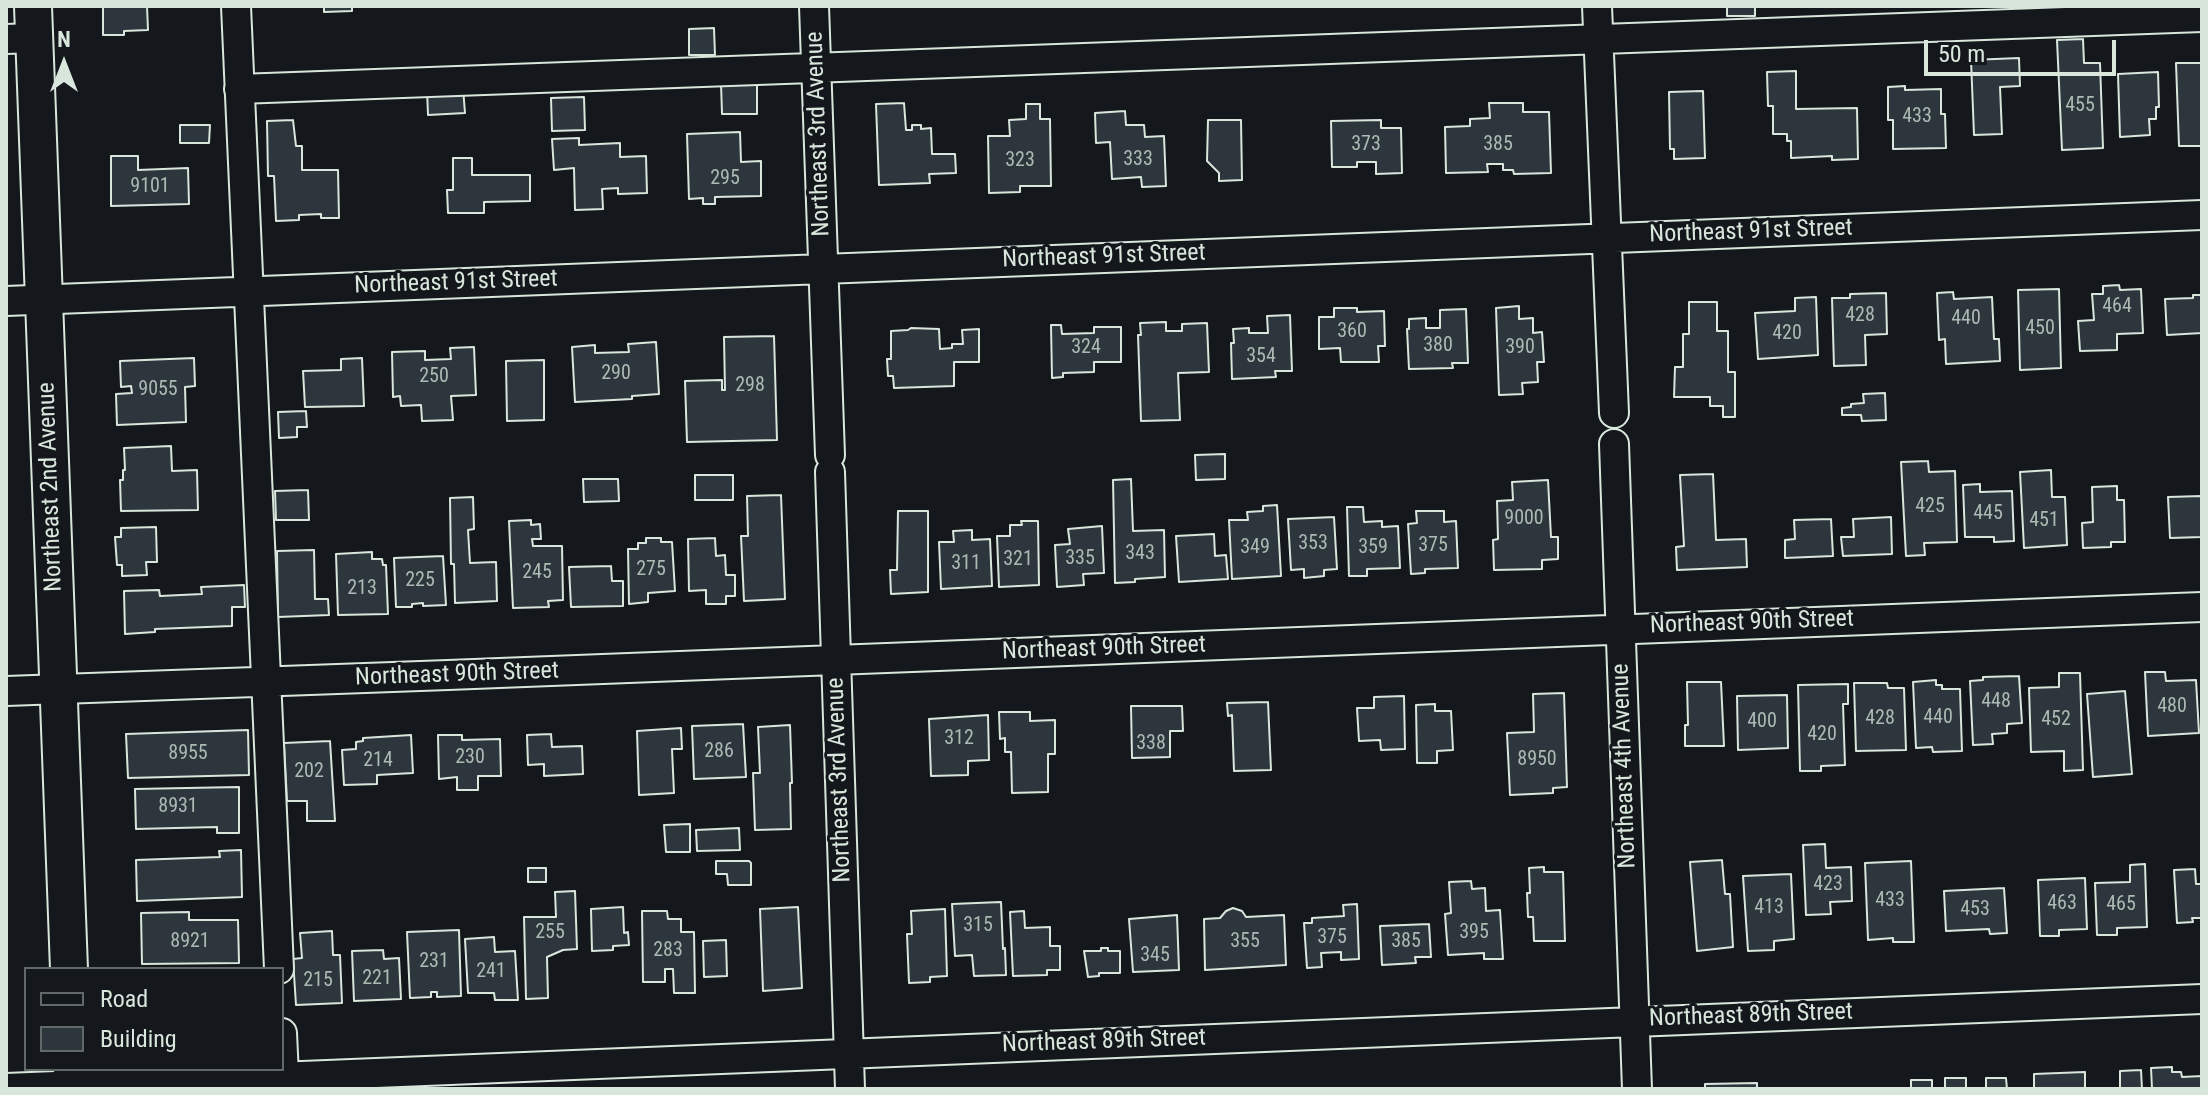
<!DOCTYPE html>
<html>
<head>
<meta charset="utf-8">
<style>
  body { margin:0 }
  #map { position:relative; width:2208px; height:1095px; overflow:hidden; background:#14181c; font-family:"Roboto Condensed",sans-serif }
  canvas { display:block }
  .frame { position:absolute; inset:0; border:8px solid #d8e6dc; pointer-events:none }
  .legend { position:absolute; left:24px; top:967px; width:260px; height:104px; box-sizing:border-box; background:#14181c; border:2px solid #626a69; margin:0; padding:10px 14px; list-style:none; font-size:24px; color:#d8e6dc }
  .legend li { display:flex; align-items:center; gap:16px; height:40px }
  .legend b { width:40px; border:2px solid #626a69 }
  .north { position:absolute; left:24px; top:24px; width:80px; height:80px; -webkit-text-stroke:6px #14181c; paint-order:stroke; rotate:0deg; font-size:22px; font-weight:700; line-height:32px; text-align:center; color:#d8e6dc }
  .north::after { content:''; display:block; margin:auto; width:28px; height:36px; background:#d8e6dc; clip-path:polygon(50% 0,100% 100%,50% 72%,0 100%) }
  .scale { position:absolute; left:1924px; top:40px; width:192px; height:36px; box-sizing:border-box; border:4px solid #d8e6dc; border-top:0; padding-left:10px; font-size:24px; line-height:28px; white-space:nowrap; color:#d8e6dc; -webkit-text-stroke:6px #14181c; paint-order:stroke }
</style>
</head>
<body>
<div id="map">
<canvas width="2208" height="1095"></canvas>
<div class="frame"></div>
<ul class="legend">
<li><b style="height:10px;background:#14181c"></b>Road</li>
<li><b style="height:22px;background:#2c363c"></b>Building</li>
</ul>
<div class="north">N</div>
<div class="scale">50 m</div>
</div>
<script>
const ctx = document.querySelector('canvas').getContext('2d');
ctx.lineJoin = 'round';
function fillPath(path, color) {
  ctx.fillStyle = color;
  ctx.fill(path, 'evenodd');
}
function toPath(rows) {
  const path = new Path2D();
  for (const r of rows) {
    path.moveTo(r[0], r[1]);
    for (let i = 2; i < r.length; i += 2) path.lineTo(r[i], r[i + 1]);
  }
  return path;
}
function trace(path, color, width, dash) {
  ctx.strokeStyle = color;
  ctx.lineWidth = width;
  ctx.lineCap = dash ? 'butt' : 'round';
  ctx.setLineDash(dash || []);
  ctx.stroke(path);
}
function drawText(font, color, halo, rows, align = 'center') {
  ctx.font = font + ' "Roboto Condensed",sans-serif';
  ctx.lineWidth = 6;
  ctx.setLineDash([]);
  ctx.textBaseline = 'middle';
  ctx.strokeStyle = halo;
  ctx.fillStyle = color;
  for (const [text, x, y, turn = 0] of rows) {
    ctx.save();
    ctx.translate(x, y);
    ctx.rotate((+turn || 0) * Math.PI / 180);
    ctx.textAlign = isNaN(turn) ? turn : align;
    if (halo) ctx.strokeText(text, 0, 0);
    ctx.fillText(text, 0, 0);
    ctx.restore();
  }
}
const building = toPath([
  [103,6,147,6,148,30,124,31,124,35,103,35,103,6],
  [324,6,352,6,352,11,324,12,324,6],
  [1727,6,1755,6,1755,16,1727,16,1727,6],
  [714,28,715,55,689,55,689,29,714,28],
  [2083,39,2084,63,2100,63,2103,148,2062,150,2057,40,2083,39],
  [2019,58,2020,86,2000,87,2002,134,1974,135,1971,60,2019,58],
  [2176,63,2202,63,2202,146,2179,146,2176,63],
  [1796,71,1796,109,1857,108,1858,159,1832,160,1832,156,1791,158,1791,141,1787,141,1787,134,1773,134,1773,106,1768,106,1767,72,1796,71],
  [2158,72,2159,107,2156,107,2156,119,2149,119,2150,135,2120,137,2118,74,2158,72],
  [721,83,757,83,757,114,722,114,721,83],
  [1905,86,1905,90,1941,89,1941,114,1945,114,1946,148,1893,149,1893,120,1888,120,1888,87,1905,86],
  [463,88,465,113,428,115,427,90,463,88],
  [1703,91,1705,158,1674,159,1674,149,1670,149,1669,92,1703,91],
  [584,97,585,130,552,131,551,98,584,97],
  [904,103,906,130,912,130,912,125,921,125,921,129,931,128,932,154,955,154,956,173,929,174,930,183,879,185,876,104,904,103],
  [1489,103,1523,103,1523,112,1549,112,1551,173,1514,174,1513,170,1503,170,1503,164,1487,164,1488,172,1446,173,1445,127,1470,126,1470,119,1490,118,1489,103],
  [1026,104,1040,104,1040,119,1050,119,1051,186,1020,186,1020,192,989,193,988,136,1010,136,1009,120,1026,119,1026,104],
  [1125,111,1126,125,1144,125,1145,137,1164,136,1166,186,1142,187,1141,177,1112,179,1110,142,1096,143,1095,113,1125,111],
  [293,120,296,146,302,146,302,170,338,170,339,218,321,218,321,214,299,215,299,220,276,221,274,176,268,176,267,121,293,120],
  [1208,120,1241,120,1242,180,1219,181,1219,173,1207,161,1208,120],
  [1381,120,1381,128,1401,128,1402,173,1376,174,1376,162,1357,162,1357,167,1332,167,1331,121,1381,120],
  [180,125,210,125,209,143,180,143,180,125],
  [740,132,741,162,761,161,761,196,715,197,715,204,703,204,703,198,689,199,687,134,740,132],
  [579,138,579,145,620,143,620,157,646,156,647,193,618,194,618,188,602,189,603,209,575,210,574,168,554,170,552,139,579,138],
  [111,156,138,156,138,170,188,168,189,204,111,206,111,156],
  [453,158,472,158,472,175,530,175,530,201,484,202,484,213,448,213,447,190,453,190,453,158],
  [2119,285,2120,290,2141,289,2143,333,2117,334,2117,350,2080,351,2078,321,2094,320,2092,294,2103,294,2103,286,2119,285],
  [2059,289,2061,368,2020,370,2018,290,2059,289],
  [1953,292,1954,299,1992,297,1994,339,1999,339,2000,361,1946,364,1945,339,1939,340,1937,293,1953,292],
  [1886,293,1887,334,1865,335,1866,365,1834,366,1832,298,1850,298,1850,294,1886,293],
  [2193,295,2202,295,2202,333,2167,335,2165,299,2193,298,2193,295],
  [1816,297,1818,355,1758,359,1755,313,1795,311,1795,298,1816,297],
  [1689,302,1717,302,1717,331,1728,331,1728,372,1735,372,1735,417,1723,417,1723,406,1710,406,1710,397,1674,397,1675,367,1683,367,1683,334,1689,334,1689,302],
  [1519,306,1519,319,1533,318,1533,333,1542,332,1544,362,1537,362,1538,382,1522,383,1523,394,1499,395,1496,308,1519,306],
  [1334,308,1357,308,1357,312,1384,311,1385,346,1378,346,1379,362,1341,362,1340,348,1319,349,1319,317,1334,317,1334,308],
  [1466,309,1468,363,1452,363,1453,368,1409,369,1407,329,1409,329,1409,319,1426,318,1426,328,1440,328,1440,310,1466,309],
  [1290,315,1292,371,1275,371,1276,377,1232,379,1231,343,1234,343,1233,329,1249,328,1249,333,1268,333,1267,316,1290,315],
  [1166,322,1166,331,1182,331,1182,324,1207,323,1209,372,1178,373,1180,420,1141,421,1138,335,1141,335,1140,323,1166,322],
  [1051,325,1061,325,1062,334,1094,333,1094,327,1121,327,1121,362,1094,362,1094,372,1063,373,1063,377,1052,378,1051,325],
  [911,328,939,329,940,349,952,348,952,344,963,344,962,330,979,329,979,362,954,362,954,386,894,388,893,376,888,376,887,359,891,359,891,331,908,330,911,328],
  [774,336,777,440,687,442,685,381,722,380,722,390,725,390,724,337,774,336],
  [656,342,659,394,632,396,632,399,575,402,572,347,595,345,595,353,629,352,628,344,656,342],
  [474,347,476,395,451,396,453,420,422,421,421,405,401,406,400,396,393,397,392,352,425,351,425,360,451,359,450,348,474,347],
  [194,358,195,386,185,387,186,422,117,425,116,394,132,393,131,386,121,387,120,361,194,358],
  [362,358,364,406,305,407,303,371,341,370,341,359,362,358],
  [544,360,544,420,507,421,506,361,544,360],
  [1885,393,1886,420,1862,421,1861,415,1842,415,1842,408,1851,407,1851,404,1864,403,1863,394,1885,393],
  [306,411,307,427,297,427,297,437,279,438,278,412,306,411],
  [171,446,172,471,197,470,198,510,121,511,120,480,123,480,123,470,125,470,124,448,171,446],
  [1225,454,1225,479,1196,480,1195,455,1225,454],
  [1928,461,1929,472,1955,471,1957,542,1924,543,1925,555,1906,556,1901,462,1928,461],
  [2051,470,2052,497,2065,497,2067,545,2024,548,2020,472,2051,470],
  [1713,474,1716,540,1746,539,1747,567,1677,570,1676,547,1684,546,1680,475,1713,474],
  [695,475,733,475,733,500,695,500,695,475],
  [583,479,618,479,619,501,584,502,583,479],
  [1131,479,1133,531,1164,530,1165,577,1135,579,1135,582,1115,583,1113,480,1131,479],
  [1548,480,1551,537,1558,537,1558,559,1542,560,1542,569,1494,570,1493,540,1498,539,1497,501,1513,500,1512,482,1548,480],
  [1980,484,1980,492,2012,491,2014,541,1994,542,1994,537,1965,537,1963,485,1980,484],
  [2117,486,2117,500,2124,500,2125,542,2111,542,2111,547,2083,548,2082,523,2093,522,2092,487,2117,486],
  [308,490,309,520,276,520,275,491,308,490],
  [781,495,785,599,744,601,741,536,748,536,747,496,781,495],
  [2202,496,2202,537,2170,538,2168,497,2202,496],
  [473,497,474,529,468,530,470,563,496,562,497,601,455,603,454,564,451,564,450,498,473,497],
  [1277,505,1281,576,1232,579,1229,520,1248,520,1247,512,1263,511,1263,506,1277,505],
  [1347,507,1363,507,1364,522,1382,521,1382,527,1398,526,1400,568,1367,569,1367,576,1349,576,1347,507],
  [898,511,928,511,928,592,891,594,890,570,897,570,898,511],
  [1416,511,1444,511,1444,522,1456,521,1458,568,1425,569,1425,573,1411,574,1408,524,1417,523,1416,511],
  [1334,517,1337,569,1324,570,1324,576,1304,578,1304,569,1291,570,1288,519,1334,517],
  [1891,517,1892,554,1843,556,1841,537,1854,537,1853,519,1891,517],
  [1831,519,1833,556,1785,558,1785,540,1795,539,1794,520,1831,519],
  [531,520,531,525,540,524,541,539,532,539,533,546,562,546,563,600,548,601,549,607,513,608,509,521,531,520],
  [1021,521,1038,521,1039,585,999,587,997,536,1010,536,1010,525,1022,525,1021,521],
  [1102,526,1104,573,1083,574,1084,585,1057,587,1055,545,1070,544,1068,529,1102,526],
  [156,527,157,562,146,562,147,575,122,576,122,565,117,565,115,537,121,537,121,528,156,527],
  [972,530,972,540,990,539,992,586,941,589,939,542,954,542,953,531,972,530],
  [1214,534,1215,556,1226,555,1228,579,1179,582,1176,536,1214,534],
  [646,538,661,538,661,542,672,542,675,591,648,593,648,602,629,604,628,549,638,549,638,543,646,543,646,538],
  [715,538,716,556,725,555,726,575,735,575,735,596,726,596,726,604,706,604,706,590,689,591,688,539,715,538],
  [314,550,315,599,328,599,329,615,278,617,277,551,314,550],
  [372,552,372,559,382,559,383,565,386,565,388,614,338,615,336,554,372,552],
  [443,556,446,605,423,606,423,603,412,604,412,607,396,607,394,558,443,556],
  [611,566,612,581,623,581,623,606,571,607,569,567,611,566],
  [244,585,245,607,232,607,232,626,155,629,155,632,125,634,124,591,159,590,160,596,202,594,201,587,244,585],
  [2145,672,2165,672,2166,681,2196,680,2199,733,2148,736,2145,672],
  [2059,673,2080,673,2083,770,2064,771,2064,751,2031,752,2029,688,2059,687,2059,673],
  [2019,676,2022,723,2007,724,2007,733,1992,734,1993,744,1973,745,1970,681,1983,680,1983,677,2019,676],
  [1936,680,1936,685,1942,685,1942,689,1960,689,1962,751,1933,752,1932,747,1916,748,1913,682,1936,680],
  [1687,682,1721,682,1724,746,1685,746,1685,725,1688,725,1687,682],
  [1854,683,1887,683,1888,688,1904,688,1906,750,1856,751,1854,683],
  [1848,684,1848,704,1843,704,1845,765,1821,766,1821,771,1800,771,1798,685,1848,684],
  [2125,691,2132,774,2093,777,2087,694,2125,691],
  [1564,693,1567,787,1553,788,1553,793,1510,795,1507,733,1534,732,1533,694,1564,693],
  [1787,695,1788,748,1738,750,1737,696,1787,695],
  [1404,696,1405,749,1381,750,1380,740,1359,741,1357,708,1374,708,1374,697,1404,696],
  [1268,702,1271,770,1234,771,1232,715,1228,716,1227,703,1268,702],
  [1435,704,1435,711,1451,711,1453,750,1437,751,1437,763,1417,763,1416,705,1435,704],
  [1131,706,1182,706,1183,731,1170,731,1170,757,1132,758,1131,706],
  [999,712,1030,712,1030,721,1055,720,1055,754,1048,754,1048,792,1012,793,1011,752,1005,752,1005,738,1000,739,999,712],
  [988,715,989,760,968,761,968,775,931,776,929,719,988,715],
  [743,724,746,777,694,779,692,726,743,724],
  [790,725,792,783,790,783,791,829,755,830,753,773,760,773,758,727,790,725],
  [681,728,682,749,672,749,674,793,639,795,637,731,681,728],
  [248,730,249,775,128,778,126,734,248,730],
  [551,734,552,747,582,746,583,774,544,776,544,764,528,765,527,735,551,734],
  [411,735,413,773,377,775,377,784,344,785,342,750,356,749,356,742,363,741,363,738,411,735],
  [438,735,462,735,462,740,500,739,501,776,478,776,478,790,457,790,457,777,439,779,438,735],
  [330,741,335,821,307,821,307,801,287,801,284,743,330,741],
  [239,787,239,833,217,833,217,827,136,829,135,789,239,787],
  [690,824,690,852,666,852,664,825,690,824],
  [739,828,740,850,697,851,696,830,739,828],
  [1825,844,1826,868,1851,867,1852,901,1830,902,1831,914,1806,915,1803,845,1825,844],
  [241,850,242,897,137,901,136,860,220,857,219,851,241,850],
  [1722,860,1725,894,1730,894,1733,947,1697,951,1690,862,1722,860],
  [716,861,749,861,751,863,751,885,728,885,727,874,716,874,716,861],
  [1911,861,1914,942,1893,942,1893,938,1868,940,1865,863,1911,861],
  [2145,864,2147,927,2117,928,2117,935,2097,935,2095,883,2130,882,2130,865,2145,864],
  [1544,867,1544,872,1563,872,1565,941,1534,941,1533,917,1528,917,1527,893,1530,893,1529,868,1544,867],
  [528,868,546,868,546,882,528,882,528,868],
  [2195,869,2196,884,2202,884,2202,918,2192,918,2193,922,2177,923,2174,870,2195,869],
  [1791,874,1794,939,1774,941,1774,950,1748,951,1743,876,1791,874],
  [2085,878,2087,929,2059,930,2059,936,2040,936,2038,880,2085,878],
  [1471,881,1472,889,1485,888,1486,911,1500,910,1503,959,1484,959,1484,953,1448,955,1445,914,1451,913,1449,882,1471,881],
  [2004,888,2007,933,1990,934,1989,929,1946,931,1944,891,2004,888],
  [575,891,577,949,563,950,547,957,548,998,526,999,524,917,556,917,555,892,575,891],
  [1001,902,1003,949,1005,948,1006,975,974,976,972,955,955,956,952,904,1001,902],
  [1357,904,1359,959,1341,960,1341,952,1321,953,1322,967,1307,968,1304,923,1312,923,1312,918,1344,916,1343,905,1357,904],
  [623,907,624,933,628,932,629,945,613,946,613,950,592,951,591,909,623,907],
  [798,907,802,988,763,991,760,909,798,907],
  [1233,908,1242,911,1246,917,1284,915,1286,965,1205,970,1204,919,1220,918,1226,911,1233,908],
  [945,909,947,976,930,977,930,982,909,983,907,934,912,934,911,911,945,909],
  [642,911,667,911,668,919,681,919,681,932,694,932,695,993,674,993,673,969,665,969,665,982,643,982,642,911],
  [1024,911,1025,928,1050,927,1050,946,1060,946,1060,970,1047,970,1047,975,1013,976,1010,912,1024,911],
  [189,912,189,920,238,920,239,963,142,964,141,913,189,912],
  [1177,915,1179,970,1133,972,1129,919,1177,915],
  [1429,924,1431,957,1415,957,1416,963,1382,965,1380,926,1429,924],
  [459,930,461,996,437,997,437,992,431,992,431,997,410,998,407,932,459,930],
  [332,931,333,955,340,955,342,1003,296,1005,293,959,302,958,300,933,332,931],
  [494,937,495,952,515,951,518,1000,495,1000,494,993,468,993,465,939,494,937],
  [726,940,727,976,704,977,703,941,726,940],
  [1101,948,1108,948,1108,951,1120,951,1120,973,1099,973,1099,976,1088,977,1084,951,1101,951,1101,948],
  [383,950,384,959,399,958,401,999,354,1001,352,951,383,950],
  [2172,1067,2172,1072,2181,1072,2182,1077,2202,1076,2202,1089,2152,1089,2151,1068,2172,1067],
  [2141,1070,2142,1089,2104,1089,2120,1088,2120,1071,2141,1070],
  [2085,1072,2085,1089,2034,1089,2034,1074,2085,1072],
  [1945,1078,1966,1078,1966,1089,1945,1089,1945,1078],
  [1986,1078,2006,1078,2007,1089,1986,1089,1986,1078],
  [1911,1080,1932,1080,1932,1089,1888,1089,1911,1089,1911,1080],
  [1757,1083,1757,1089,1705,1089,1705,1084,1757,1083]
]);
const minor = toPath([
  [236,6,279,969],
  [814,6,830,455],
  [1597,6,1614,413],
  [6,39,34,38],
  [239,89,2202,17],
  [6,301,2202,215],
  [1614,444,1637,1089],
  [830,472,850,1089],
  [6,691,448,675,2202,607],
  [282,1033,284,1076],
  [6,1088,2202,999]
]);
const major = toPath([
  [33,6,69,969],
  [72,1069,73,1089]
]);
const numberNames = [
  ["455",2080,106],
  ["433",1917,117],
  ["373",1366,145],
  ["385",1498,145],
  ["333",1138,160],
  ["323",1020,161],
  ["295",725,179],
  ["9101",150,187],
  ["464",2117,307],
  ["428",1860,316],
  ["440",1966,319],
  ["450",2040,329],
  ["360",1352,332],
  ["420",1787,334],
  ["380",1438,346],
  ["324",1086,348],
  ["390",1520,348],
  ["354",1261,357],
  ["290",616,374],
  ["250",434,377],
  ["298",750,386],
  ["9055",158,390],
  ["425",1930,507],
  ["445",1988,514],
  ["9000",1524,519],
  ["451",2044,521],
  ["353",1313,544],
  ["375",1433,546],
  ["349",1255,548],
  ["359",1373,548],
  ["343",1140,554],
  ["335",1080,559],
  ["321",1018,560],
  ["311",966,564],
  ["275",651,570],
  ["245",537,573],
  ["225",420,581],
  ["213",362,589],
  ["448",1996,702],
  ["480",2172,707],
  ["440",1938,718],
  ["428",1880,719],
  ["452",2056,720],
  ["400",1762,722],
  ["420",1822,735],
  ["312",959,739],
  ["338",1151,744],
  ["286",719,752],
  ["8955",188,754],
  ["230",470,758],
  ["8950",1537,760],
  ["214",378,761],
  ["202",309,772],
  ["8931",178,807],
  ["423",1828,885],
  ["433",1890,901],
  ["463",2062,904],
  ["465",2121,905],
  ["413",1769,908],
  ["453",1975,910],
  ["315",978,926],
  ["255",550,933],
  ["395",1474,933],
  ["375",1332,938],
  ["8921",190,942],
  ["355",1245,942],
  ["385",1406,942],
  ["283",668,951],
  ["345",1155,956],
  ["231",434,962],
  ["241",491,972],
  ["221",377,979],
  ["215",318,981]
];
const streetNames = [
  ["Northeast 3rd Avenue",819,134,-92],
  ["Northeast 91st Street",1751,232,-2],
  ["Northeast 91st Street",1104,257,-2],
  ["Northeast 91st Street",456,283,-2],
  ["Northeast 2nd Avenue",51,487,-92],
  ["Northeast 90th Street",1752,623,-2],
  ["Northeast 90th Street",1104,649,-2],
  ["Northeast 90th Street",457,675,-2],
  ["Northeast 4th Avenue",1625,766,-92],
  ["Northeast 3rd Avenue",840,780,-92],
  ["Northeast 89th Street",1751,1016,-2],
  ["Northeast 89th Street",1104,1042,-2]
];
fillPath(building, '#2c363c');
trace(building, '#d8e6dc', 2);
trace(minor, '#d8e6dc', 32);
trace(major, '#d8e6dc', 40);
trace(minor, '#14181c', 28);
trace(major, '#14181c', 36);
drawText('20px', '#adbab4', null, numberNames);
drawText('24px', '#d8e6dc', '#14181c', streetNames);
</script>
</body>
</html>
